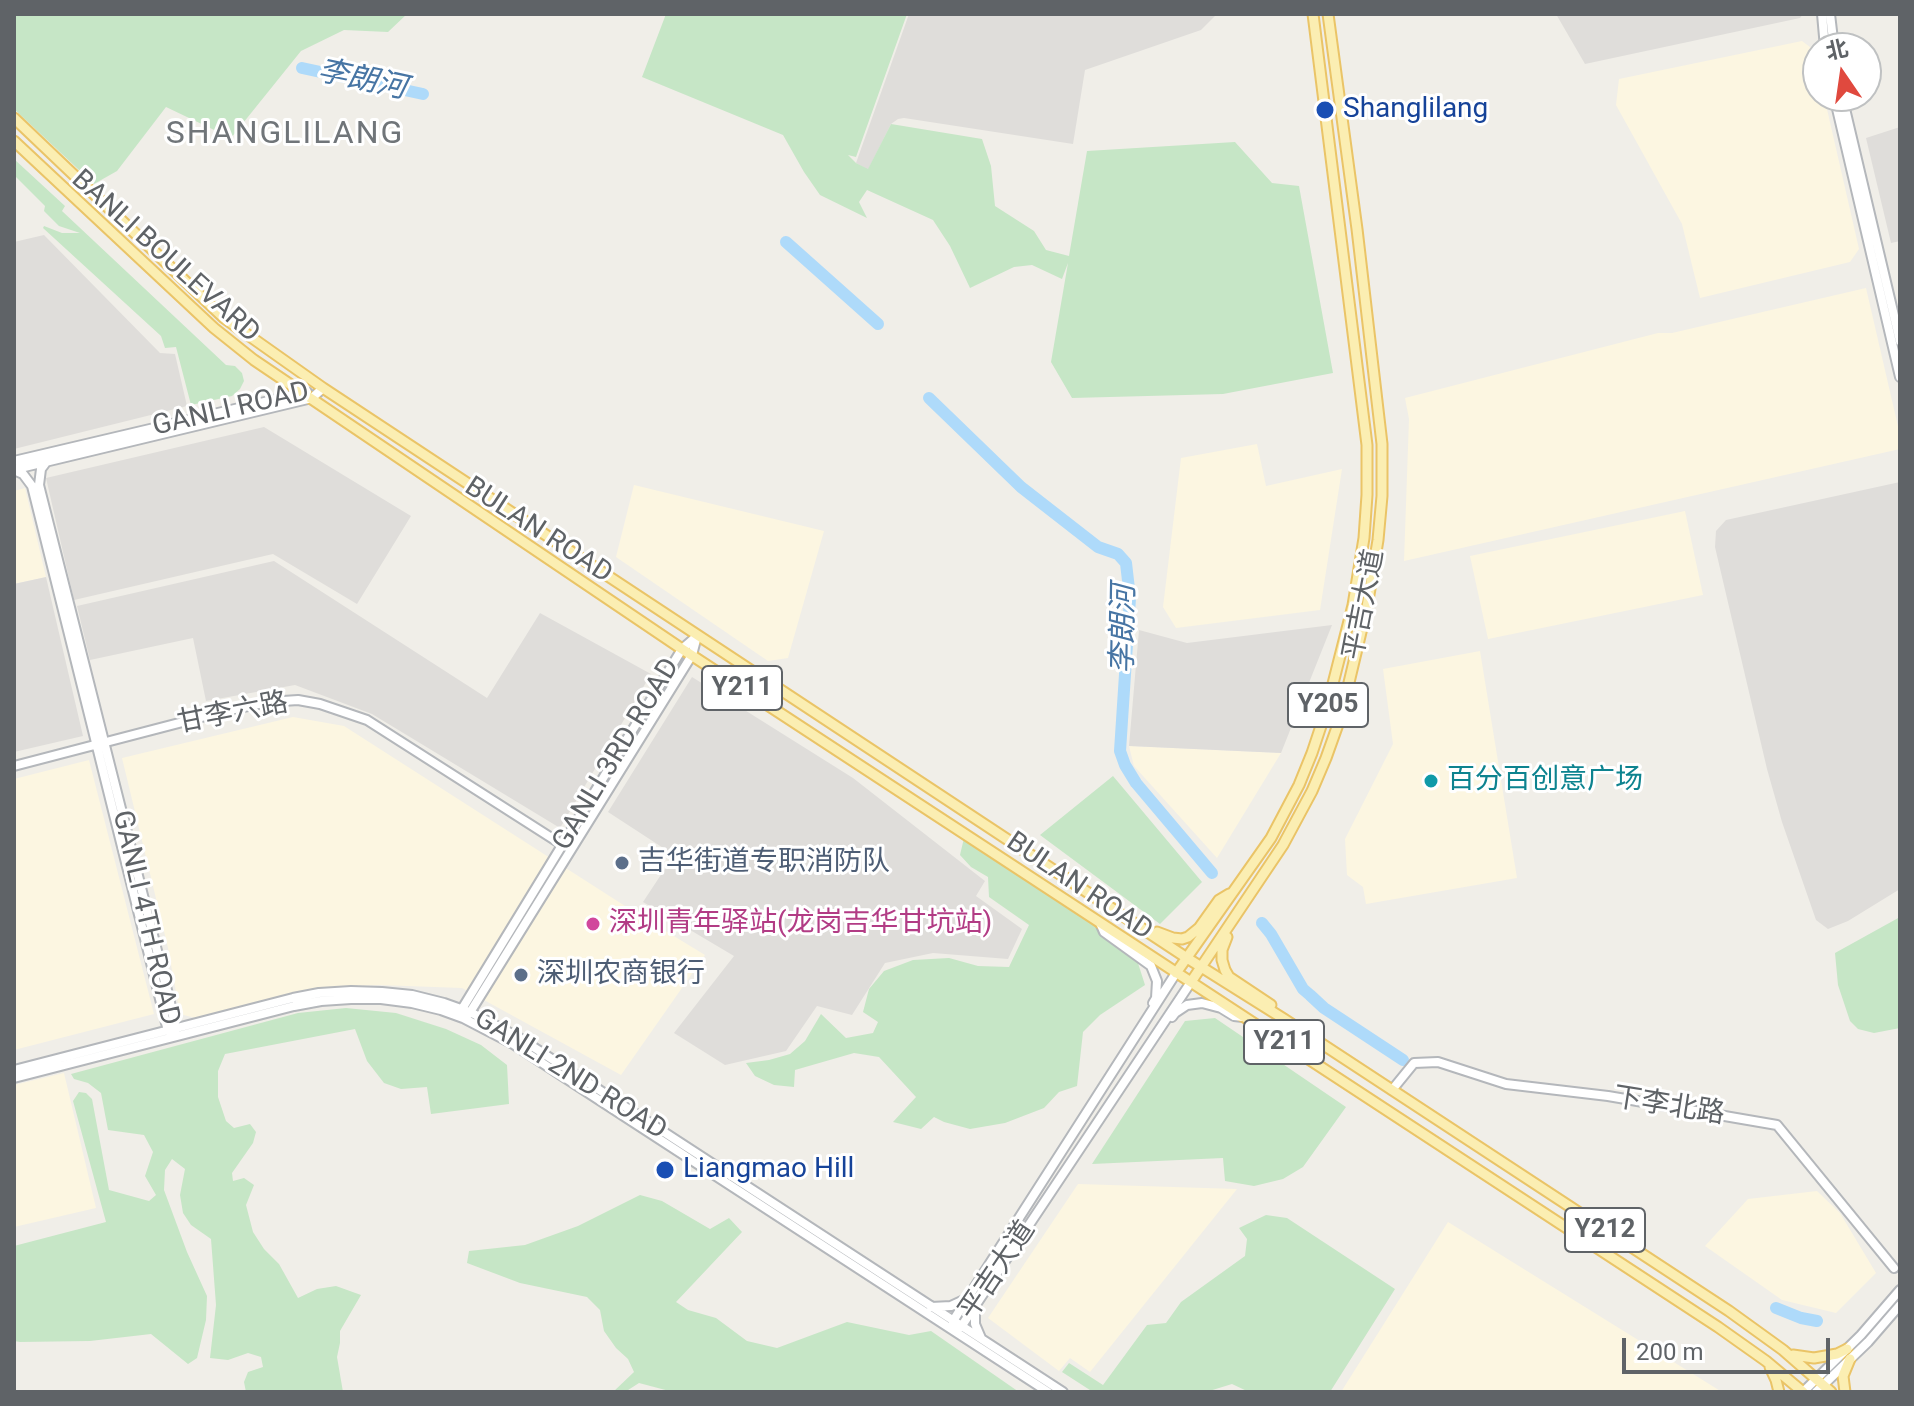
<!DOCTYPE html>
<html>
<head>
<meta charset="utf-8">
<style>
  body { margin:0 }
  #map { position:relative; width:1914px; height:1406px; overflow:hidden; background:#f0eee8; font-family:Roboto,"Noto Sans SC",sans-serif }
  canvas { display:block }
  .frame { position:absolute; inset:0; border:16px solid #5f6367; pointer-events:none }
  .north { position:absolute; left:1802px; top:32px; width:80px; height:80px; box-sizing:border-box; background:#fff; border:2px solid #bfc1c2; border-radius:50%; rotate:347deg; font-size:22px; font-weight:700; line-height:32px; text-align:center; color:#5f6367 }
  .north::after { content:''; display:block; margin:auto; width:28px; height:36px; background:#e0493e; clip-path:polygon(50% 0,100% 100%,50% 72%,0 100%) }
  .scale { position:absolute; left:1622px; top:1338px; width:208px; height:36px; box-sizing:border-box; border:4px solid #5f6367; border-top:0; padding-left:10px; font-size:24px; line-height:28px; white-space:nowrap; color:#5f6367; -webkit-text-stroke:6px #fff; paint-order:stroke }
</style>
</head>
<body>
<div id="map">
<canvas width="1914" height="1406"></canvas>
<div class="frame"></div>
<div class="north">北</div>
<div class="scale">200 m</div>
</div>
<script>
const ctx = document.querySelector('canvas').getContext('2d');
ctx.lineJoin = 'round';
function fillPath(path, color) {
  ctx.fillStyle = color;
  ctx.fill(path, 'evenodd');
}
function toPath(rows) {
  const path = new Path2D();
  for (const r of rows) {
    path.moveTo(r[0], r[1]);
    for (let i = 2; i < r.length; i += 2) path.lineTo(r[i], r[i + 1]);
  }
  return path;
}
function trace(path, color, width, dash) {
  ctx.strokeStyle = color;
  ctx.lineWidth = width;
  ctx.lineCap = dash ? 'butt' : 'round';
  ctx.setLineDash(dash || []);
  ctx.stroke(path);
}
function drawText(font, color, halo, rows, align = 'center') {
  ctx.font = font + ' Roboto,"Noto Sans SC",sans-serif';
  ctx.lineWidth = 6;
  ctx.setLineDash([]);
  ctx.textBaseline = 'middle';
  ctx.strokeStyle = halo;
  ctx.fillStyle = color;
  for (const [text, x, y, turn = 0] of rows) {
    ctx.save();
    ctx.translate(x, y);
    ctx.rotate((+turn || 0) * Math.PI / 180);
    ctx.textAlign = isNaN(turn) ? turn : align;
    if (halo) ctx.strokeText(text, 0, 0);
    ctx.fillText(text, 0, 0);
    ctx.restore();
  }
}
const commercial = toPath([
  [1802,41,1814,50,1818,69,1818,96,1824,96,1859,249,1850,262,1700,298,1682,224,1616,105,1619,79],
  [1866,288,1900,435,1900,449,1404,561,1409,419,1405,398,1658,333,1672,333],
  [1257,444,1266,486,1342,469,1320,610,1176,628,1163,607,1181,458],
  [634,485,824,531,788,658,768,661,616,557],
  [25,488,46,577,14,584,14,491],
  [1685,511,1703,595,1488,639,1470,556],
  [1480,651,1517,878,1366,904,1363,887,1347,875,1345,839,1393,744,1383,669],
  [293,717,344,726,636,913,705,955,621,1075,462,988,379,985,331,987,199,1019,180,1014,168,948,122,758],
  [1129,746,1281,753,1217,858,1134,766],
  [89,760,154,1014,14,1050,14,779],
  [64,1073,96,1208,14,1227,14,1085],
  [1078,1184,1237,1189,1090,1372,1070,1358,1059,1371,988,1318],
  [1817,1191,1840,1213,1876,1273,1836,1313,1782,1300,1705,1246,1748,1199],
  [1448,1222,1722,1392,1341,1392]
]);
const industrial = toPath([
  [909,14,1217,14,1201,30,1085,70,1073,144,904,118,898,119,891,124,868,170,856,163],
  [1556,14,1803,14,1800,18,1585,64],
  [1900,127,1900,241,1891,243,1866,138],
  [44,235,160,353,175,354,187,406,14,449,14,242],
  [264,427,411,516,357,604,273,554,74,600,46,478],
  [1900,482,1900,889,1848,921,1828,929,1816,920,1782,822,1767,769,1715,547,1716,531,1726,520],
  [274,561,487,698,540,613,651,674,560,828,372,714,295,685,206,701,193,638,90,660,77,606],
  [46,577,83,736,14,752,14,584],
  [1332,625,1281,753,1129,746,1139,630,1187,643],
  [692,677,853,778,985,881,976,896,1022,929,1008,959,933,953,885,963,852,1015,817,1006,786,1051,725,1065,674,1033,734,956,643,902,674,855,608,812]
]);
const green = toPath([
  [14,14,407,14,388,32,344,30,301,51,231,138,166,107,117,171,94,184,14,109],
  [666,14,907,14,856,157,848,155,856,163,868,169,891,124,982,139,991,166,995,206,1034,231,1046,250,1069,256,1087,151,1235,142,1272,183,1299,186,1333,373,1223,394,1072,398,1051,362,1068,263,1062,279,1032,265,1014,267,970,288,950,246,933,220,867,190,859,202,867,218,820,195,804,172,783,135,642,77],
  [14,159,65,206,62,211,226,365,235,366,242,373,244,381,240,389,232,396,191,405,176,347,165,348,161,336,43,228,44,226,62,233,80,233,59,226,44,211,45,206,14,175],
  [1113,776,1202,882,1160,924,1040,835],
  [964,838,1128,945,1137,960,1145,985,1100,1015,1083,1032,1077,1086,1059,1092,1044,1108,1005,1123,970,1129,944,1122,934,1117,921,1129,893,1122,916,1097,879,1057,854,1053,795,1070,794,1087,774,1085,755,1076,746,1063,769,1060,790,1054,805,1041,821,1014,846,1038,873,1033,878,1022,863,1012,869,989,884,971,913,960,949,958,978,966,1009,967,1029,925,989,897,988,877,971,867,960,855],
  [1900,917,1900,1028,1874,1033,1858,1029,1850,1021,1838,985,1835,953],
  [346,1008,396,1013,446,1029,481,1045,507,1065,509,1104,431,1114,427,1087,401,1089,384,1083,367,1061,355,1029,225,1054,218,1071,218,1097,226,1121,234,1128,250,1124,256,1132,253,1143,232,1173,233,1181,244,1178,254,1185,246,1205,253,1232,264,1249,279,1264,298,1298,317,1289,336,1286,361,1295,340,1331,340,1343,337,1357,343,1392,246,1392,244,1382,248,1372,263,1367,261,1357,248,1353,228,1360,210,1358,216,1305,211,1239,191,1225,183,1213,180,1195,185,1169,172,1159,165,1170,164,1190,187,1252,207,1296,206,1320,197,1358,188,1364,151,1334,90,1341,20,1342,14,1341,14,1246,106,1222,73,1101,79,1092,86,1093,92,1099,109,1190,149,1201,156,1195,145,1176,153,1152,144,1135,108,1130,101,1093,88,1083,74,1079,71,1074,298,1013],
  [1215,1018,1346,1107,1303,1167,1283,1179,1254,1186,1225,1181,1223,1158,1092,1164,1185,1021],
  [640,1195,662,1201,710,1229,729,1218,742,1232,676,1302,688,1310,716,1318,747,1341,777,1348,847,1322,909,1335,931,1331,1019,1392,673,1392,639,1383,625,1392,613,1392,634,1372,628,1359,616,1348,604,1331,600,1310,587,1297,520,1283,467,1263,469,1251,525,1245,578,1226],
  [1266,1215,1287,1218,1395,1289,1330,1392,1249,1392,1232,1384,1206,1392,1093,1392,1062,1372,1069,1363,1103,1385,1147,1325,1166,1323,1181,1302,1245,1256,1247,1239,1239,1228]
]);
const river = toPath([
  [302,68,423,94],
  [786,242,878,324],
  [929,398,1021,487,1098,547,1118,554,1126,563,1130,598,1120,751,1125,765,1136,783,1212,873],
  [1262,923,1271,934,1303,989,1310,995,1324,1008,1403,1060],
  [1776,1308,1801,1318,1817,1321]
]);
const secondary = toPath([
  [1822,14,1825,48],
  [1830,14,1834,48],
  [1834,96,1900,377],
  [1842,96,1900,341],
  [14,461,307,392],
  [47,461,41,469,39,485,169,998,176,1029,175,1033],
  [16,469,312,398,323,388],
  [14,470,23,474,32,486,168,1031,171,1034],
  [14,766,225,711,268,702,298,700,320,704,367,720,561,844],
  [1100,923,1104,932,1151,966,1157,981,1156,998,1153,1003],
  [463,1014,462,1009,682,649,697,636],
  [469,1014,692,655,697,636],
  [1172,1017,1175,1013,1187,1005,1202,1003,1221,1008,1234,1016,1243,1017],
  [14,1070,293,998,319,993,351,991,382,992,412,995,444,1003,472,1013,518,1037,1063,1392],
  [14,1078,294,1006,321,1001,351,999,381,999,412,1003,441,1010,463,1018,513,1044,1048,1392],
  [1392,1090,1414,1063,1438,1062,1506,1084,1608,1096,1777,1125,1894,1268],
  [931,1307,951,1306,964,1300],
  [975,1309,975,1324,981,1338],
  [953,1326,953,1321,1176,973],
  [957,1329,961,1327,1191,982],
  [1803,1392,1861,1335,1900,1290],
  [1816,1392,1868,1342,1900,1305]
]);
const primary = toPath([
  [14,118,224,318,323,388,1187,958,1284,1019,1729,1311,1783,1350,1831,1392],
  [14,141,214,328,254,360,682,649,1718,1327,1766,1361,1803,1392],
  [1157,932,1173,938,1182,939,1188,937,1199,928,1219,900,1229,894],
  [1227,937,1222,950,1222,960,1225,970,1229,977,1271,1005],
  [1176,973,1271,838,1299,785,1312,753,1326,711,1353,605,1364,538,1367,495,1367,445,1313,14],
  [1191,982,1283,845,1312,791,1326,758,1341,716,1367,607,1378,540,1382,496,1382,444,1357,229,1328,14],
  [1793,1355,1814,1358,1837,1354,1847,1349],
  [1770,1367,1776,1380,1779,1392],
  [1845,1392,1843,1376,1850,1359]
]);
const markers = [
  [1325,110,10,"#1a4fb4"],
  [1431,781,8,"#0f9aa8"],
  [622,863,8,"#5c6f8a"],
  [593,924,8,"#d1479c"],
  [521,975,8,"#5c6f8a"],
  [665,1170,10,"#1a4fb4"]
];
const shields = [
  [742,688,80],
  [1328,705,80],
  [1284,1042,80],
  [1605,1230,80]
];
const shieldNames = [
  ["Y211",742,688],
  ["Y205",1328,705],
  ["Y211",1284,1042],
  ["Y212",1605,1230]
];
const transitNames = [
  ["Shanglilang",1343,110],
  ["Liangmao Hill",683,1170]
];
const streetNames = [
  ["BANLI BOULEVARD",165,257,42],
  ["GANLI ROAD",231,410,-13],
  ["BULAN ROAD",538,531,33],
  ["平吉大道",1365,605,-79],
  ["甘李六路",233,714,-11],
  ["GANLI 3RD ROAD",617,755,-59],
  ["BULAN ROAD",1079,887,34],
  ["GANLI 4TH ROAD",145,918,77],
  ["GANLI 2ND ROAD",570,1075,32],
  ["下李北路",1669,1107,9],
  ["平吉大道",998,1271,-56]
];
const cultureNames = [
  ["百分百创意广场",1447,781]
];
const serviceNames = [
  ["吉华街道专职消防队",638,863],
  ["深圳农商银行",537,975]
];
const hotelNames = [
  ["深圳青年驿站(龙岗吉华甘坑站)",609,924]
];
const waterNames = [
  ["李朗河",362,81,12],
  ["李朗河",1125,629,-89]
];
const quarterNames = [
  ["SHANGLILANG",285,135]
];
fillPath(commercial, '#fcf6e1');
fillPath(industrial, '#dfddda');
fillPath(green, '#c6e6c6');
trace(river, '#aedafa', 12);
trace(secondary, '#b4b7bb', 12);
trace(primary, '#eac467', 13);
trace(secondary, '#fff', 8);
trace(primary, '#fbeeb2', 9);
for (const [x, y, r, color] of markers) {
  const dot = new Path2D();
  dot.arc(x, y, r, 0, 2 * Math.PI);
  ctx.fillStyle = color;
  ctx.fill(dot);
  trace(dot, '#fff', 3);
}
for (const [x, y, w] of shields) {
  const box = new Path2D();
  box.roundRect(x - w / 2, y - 22, w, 44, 6);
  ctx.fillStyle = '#fff';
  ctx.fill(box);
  trace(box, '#5f6367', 2);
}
drawText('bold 26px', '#5f6367', null, shieldNames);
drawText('28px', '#164399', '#fff', transitNames, 'left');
drawText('28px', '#5f6367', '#fff', streetNames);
drawText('28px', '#0d838f', '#fff', cultureNames, 'left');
drawText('28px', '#4e5e75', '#fff', serviceNames, 'left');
drawText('28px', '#b23c85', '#fff', hotelNames, 'left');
drawText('italic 30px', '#4775a4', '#fff', waterNames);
ctx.letterSpacing = '2px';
drawText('32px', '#707579', '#fff', quarterNames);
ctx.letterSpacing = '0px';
</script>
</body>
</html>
